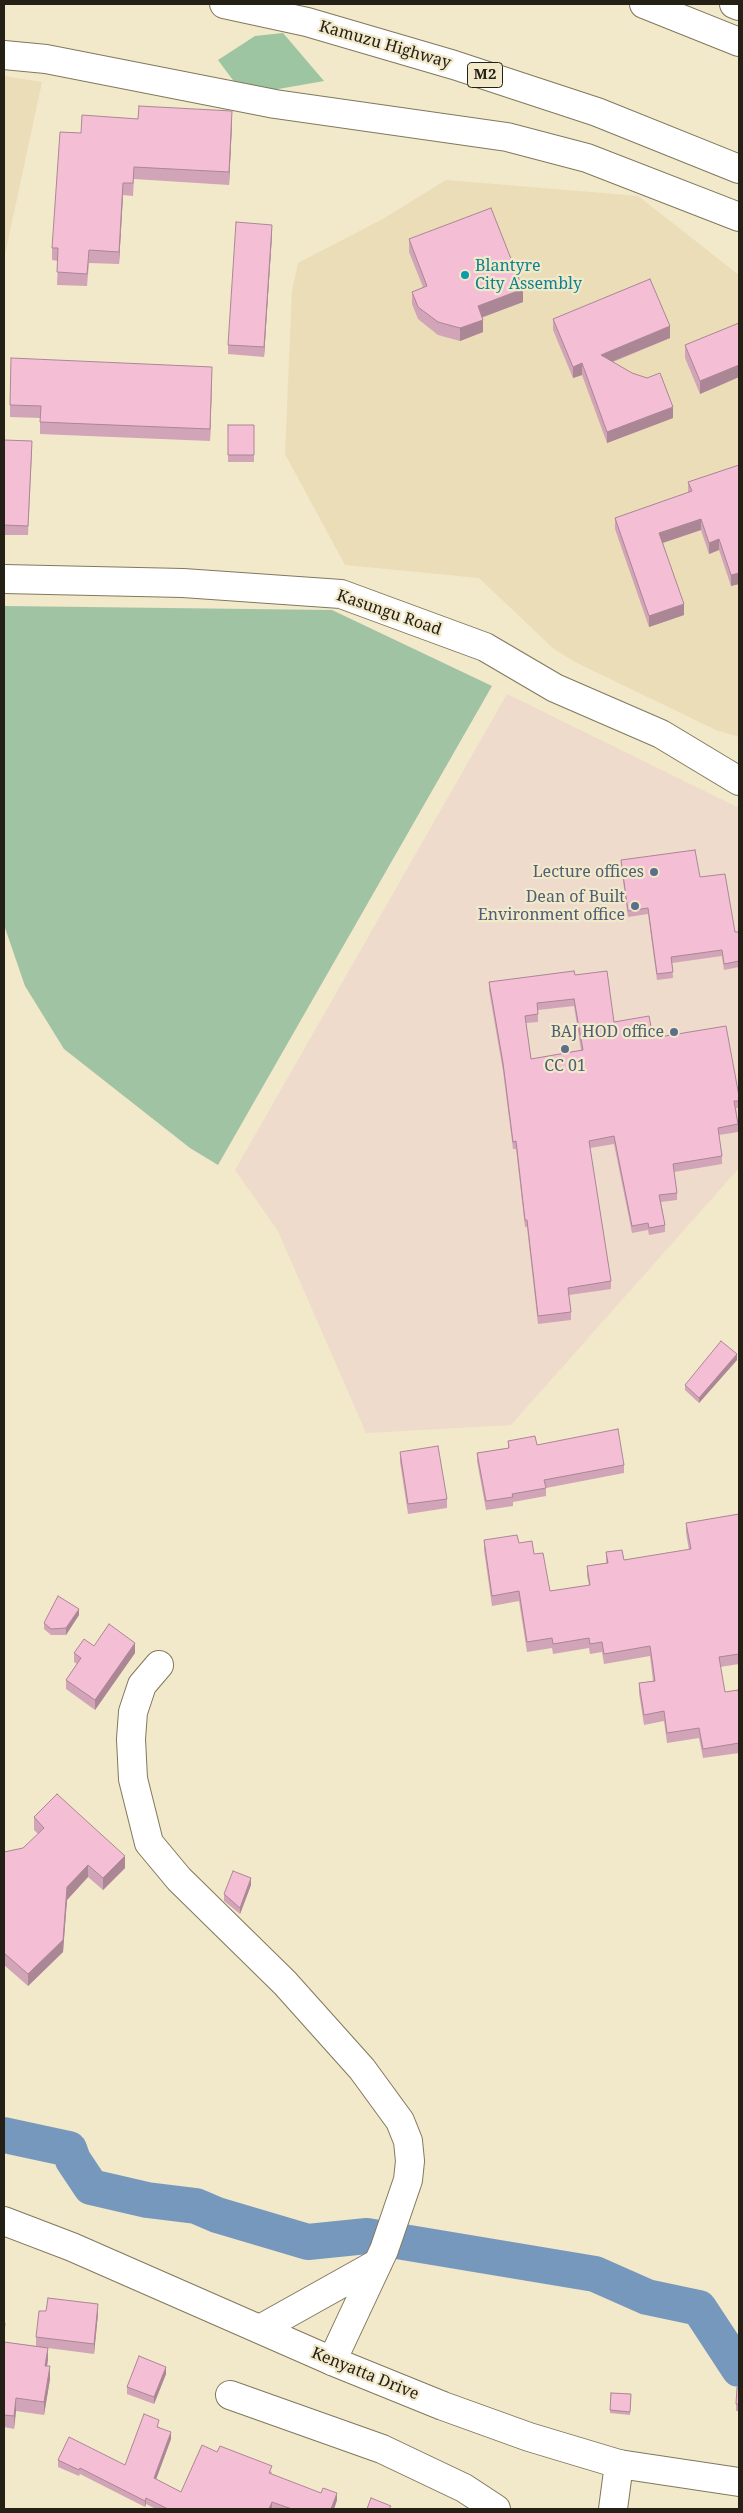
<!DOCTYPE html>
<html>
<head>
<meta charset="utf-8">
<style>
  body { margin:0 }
  #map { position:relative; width:743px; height:2513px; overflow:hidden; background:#f2e8ca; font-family:"Noto Serif",serif }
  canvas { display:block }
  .frame { position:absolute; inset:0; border:5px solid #242015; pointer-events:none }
</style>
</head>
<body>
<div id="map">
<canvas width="743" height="2513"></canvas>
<div class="frame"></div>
</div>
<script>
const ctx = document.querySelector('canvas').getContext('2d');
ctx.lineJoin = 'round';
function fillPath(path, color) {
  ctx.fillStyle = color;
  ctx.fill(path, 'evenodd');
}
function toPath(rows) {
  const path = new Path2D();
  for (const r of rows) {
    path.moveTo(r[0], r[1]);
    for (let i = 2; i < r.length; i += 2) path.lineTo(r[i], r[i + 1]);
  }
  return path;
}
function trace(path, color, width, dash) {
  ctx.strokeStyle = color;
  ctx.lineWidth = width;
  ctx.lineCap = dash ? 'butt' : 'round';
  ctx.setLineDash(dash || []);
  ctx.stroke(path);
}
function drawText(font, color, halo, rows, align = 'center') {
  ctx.font = font + ' "Noto Serif",serif';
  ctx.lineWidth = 4.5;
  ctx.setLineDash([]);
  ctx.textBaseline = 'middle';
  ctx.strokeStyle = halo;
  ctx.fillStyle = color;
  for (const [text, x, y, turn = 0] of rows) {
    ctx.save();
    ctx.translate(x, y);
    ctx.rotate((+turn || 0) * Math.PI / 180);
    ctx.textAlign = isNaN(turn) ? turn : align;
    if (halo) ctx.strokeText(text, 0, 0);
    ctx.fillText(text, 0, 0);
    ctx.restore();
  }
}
const built = toPath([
  [4,76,42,82,4,259],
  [446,180,638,196,739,275,739,737,716,730,575,662,554,649,479,578,345,565,285,454,292,291,298,263,381,220]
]);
const education = toPath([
  [507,694,739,808,739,1168,511,1425,366,1433,278,1231,235,1170]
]);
const green = toPath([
  [4,606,332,610,492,686,218,1165,190,1148,64,1049,25,986,4,925]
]);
const forest = toPath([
  [283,33,324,81,244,95,218,60,255,36]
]);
const river = toPath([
  [4,2135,69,2149,73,2160,91,2187,147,2200,196,2206,217,2215,308,2242,367,2236,595,2274,647,2297,699,2308,739,2369]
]);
const minor = toPath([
  [734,4,739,6],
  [4,55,46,59,275,104,507,137,587,158,739,217],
  [4,579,183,583,341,594,485,647,555,688,661,734,739,781],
  [159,1665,142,1685,133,1712,131,1739,133,1779,149,1843,179,1879,285,1983,362,2069,400,2121,408,2141,410,2161,408,2180,384,2250,332,2361],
  [260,2329,378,2263],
  [230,2395,382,2449,464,2488,496,2509],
  [613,2509,619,2464]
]);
const major = toPath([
  [4,2221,72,2247,332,2361,443,2406,529,2437,619,2464,739,2482]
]);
const highway = toPath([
  [224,4,307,22,454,65,597,112,739,169],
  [644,4,739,42]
]);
const wall = toPath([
  [232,124,229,185,134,179,133,196,123,195,119,264,89,263,87,286,57,285,58,261,52,260,52,248,81,133],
  [272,235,264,357,228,354,228,345],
  [409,239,523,302,482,317,483,332,460,341,438,335,418,319,412,304,412,292,423,287,409,252],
  [553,319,670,338,613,362,632,373,647,378,673,418,607,443,582,375,573,378,553,330],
  [739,323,739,377,700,394,685,358,685,345],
  [212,379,210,441,40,434,40,418,10,417,10,405],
  [228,425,254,425,254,462,228,462],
  [4,440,32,451,28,535,4,535],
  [739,465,739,584,731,586,719,550,709,554,701,530,663,543,684,615,649,627,615,529,615,518,688,493,688,482],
  [621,860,700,877,735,932,739,932,739,967,724,970,722,956,672,963,673,978,657,980,648,914,628,917,621,866],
  [575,975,614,1022,653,1038,739,1096,739,1108,736,1108,738,1124,738,1132,719,1135,722,1156,722,1164,674,1172,677,1193,677,1200,661,1202,665,1225,665,1232,649,1235,648,1230,632,1233,614,1144,590,1148,611,1281,611,1289,569,1295,571,1312,571,1320,538,1324,527,1227,525,1227,516,1149,513,1149,503,1071,489,990,489,982],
  [574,1006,581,1050,531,1059,526,1023,538,1022,538,1010],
  [737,1360,699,1403,685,1390,685,1385],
  [508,1441,537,1445,624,1465,624,1473,546,1488,546,1496,513,1502,513,1506,486,1510,477,1461,477,1453,508,1448],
  [400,1452,447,1499,447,1508,408,1514,400,1462],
  [739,1514,739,1664,720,1667,725,1692,739,1696,739,1753,703,1758,699,1738,667,1743,664,1721,644,1725,639,1693,639,1683,653,1681,650,1656,604,1664,602,1652,590,1654,589,1648,553,1654,552,1648,527,1652,519,1601,492,1606,484,1550,484,1540,519,1543,534,1554,550,1591,589,1585,587,1576,587,1566,606,1563,606,1552,624,1560,689,1550,686,1533,686,1523],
  [79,1615,66,1635,51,1635,44,1629,44,1623],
  [94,1646,135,1653,95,1710,66,1689,66,1680,77,1664,74,1662,74,1653],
  [34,1817,125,1868,103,1890,88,1877,67,1900,63,1952,28,1986,4,1965,4,1852,23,1848,38,1834,34,1830],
  [251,1885,240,1914,224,1901,224,1894],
  [98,2314,94,2354,48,2348,47,2366,50,2379,44,2415,16,2411,14,2429,4,2427,4,2323,5,2335,4,2342,36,2346,36,2337],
  [166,2374,154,2404,127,2394,127,2387],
  [739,2388,739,2411,736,2411,736,2404],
  [611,2393,631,2394,630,2415,610,2413],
  [159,2426,159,2427,171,2439,156,2479,181,2492,217,2452,272,2472,271,2474,337,2500,334,2509,274,2509,272,2508,272,2509,156,2509,146,2504,145,2507,80,2474,79,2476,58,2467,58,2460,125,2465]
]);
const shadedWall = toPath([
  [232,111,232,124,229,185,229,172],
  [123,183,123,195,119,264,119,252],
  [272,225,272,235,264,357,264,347],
  [523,289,523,302,478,319,478,306],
  [483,320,483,332,460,341,460,328],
  [670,326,670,338,601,366,601,355],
  [582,363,582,375,573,378,573,367],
  [739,365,739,377,700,394,700,381],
  [212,367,212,379,210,441,210,429],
  [673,407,673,418,607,443,607,432],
  [701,519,701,530,659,544,659,533],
  [719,539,719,550,709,554,709,543],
  [739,573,739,584,731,586,731,575],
  [684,604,684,615,649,627,649,616],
  [737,1354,737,1360,699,1403,699,1398],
  [79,1609,79,1615,66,1635,66,1628],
  [135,1643,135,1653,95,1710,95,1700],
  [125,1856,125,1868,103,1890,103,1878],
  [88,1865,88,1877,67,1900,63,1952,28,1986,28,1974,67,1887],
  [251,1878,251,1885,240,1914,240,1908],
  [98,2304,98,2314,94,2354,94,2344],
  [5,2323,5,2335,4,2346,4,2333],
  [48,2348,48,2360,45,2378,45,2366],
  [50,2366,50,2379,44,2415,44,2402],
  [166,2367,166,2374,154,2404,154,2397],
  [16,2398,16,2411,14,2429,14,2416],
  [171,2432,171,2439,154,2485,154,2478],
  [337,2493,337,2500,334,2509,331,2509],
  [146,2498,146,2504,145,2507,145,2501],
  [272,2502,272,2509,269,2509]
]);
const building = toPath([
  [139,106,232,111,229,172,134,167,133,183,123,183,119,252,89,250,87,274,57,272,58,248,52,248,60,132,81,133,82,115,138,119,139,106],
  [491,208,523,289,478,306,483,320,460,328,438,322,418,307,412,292,427,286,409,239,491,208],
  [236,222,272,225,264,347,228,345,236,222],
  [650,279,670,326,601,355,632,373,647,378,660,373,673,407,607,432,582,363,573,367,553,319,650,279],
  [739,323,739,365,700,381,685,345,739,323],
  [11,358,212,367,210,429,40,422,41,406,10,405,11,358],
  [228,425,254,425,254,455,228,455,228,425],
  [4,440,32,441,28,526,4,525,4,440],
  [739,465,739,573,731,575,719,539,709,543,701,519,659,533,684,604,649,616,615,518,692,491,688,482,739,465],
  [695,850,700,877,725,874,735,932,739,932,739,961,724,964,722,950,671,957,673,972,657,974,648,908,628,911,621,860,695,850],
  [574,971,575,975,607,971,614,1022,649,1016,653,1038,726,1026,739,1096,739,1101,734,1101,738,1124,718,1128,722,1156,673,1164,677,1193,659,1195,665,1225,649,1228,648,1223,632,1226,614,1136,589,1141,611,1281,568,1288,571,1312,538,1316,527,1220,525,1220,516,1141,513,1142,503,1063,489,982,574,971],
  [574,999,583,1050,531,1059,525,1016,538,1014,537,1003,574,999],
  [721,1341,737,1354,699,1398,685,1385,721,1341],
  [618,1429,624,1465,544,1480,546,1488,512,1494,513,1497,486,1501,477,1453,509,1448,508,1441,535,1436,537,1445,618,1429],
  [438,1446,447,1499,408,1504,400,1452,438,1446],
  [739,1514,739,1654,719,1657,725,1692,738,1690,739,1696,739,1743,703,1749,699,1728,667,1733,664,1711,644,1715,639,1683,655,1681,650,1646,604,1654,602,1642,590,1644,589,1638,553,1644,552,1638,527,1642,519,1591,492,1596,484,1540,517,1535,519,1543,532,1541,534,1554,543,1553,550,1591,590,1585,587,1566,608,1563,606,1552,622,1550,624,1560,691,1549,686,1523,739,1514],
  [58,1596,79,1609,66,1628,51,1629,44,1623,58,1596],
  [109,1624,135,1643,95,1700,66,1680,81,1658,74,1653,84,1639,94,1646,109,1624],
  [57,1794,125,1856,103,1878,88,1865,67,1887,63,1940,28,1974,4,1953,4,1852,23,1848,44,1828,34,1817,57,1794],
  [233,1871,251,1878,240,1908,224,1894,233,1871],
  [48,2298,98,2304,94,2344,36,2337,39,2311,46,2311,48,2298],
  [4,2323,5,2323,4,2333,4,2323],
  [4,2342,48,2348,45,2366,50,2366,44,2402,16,2398,14,2416,4,2415,4,2342],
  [139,2356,166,2367,154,2397,127,2387,139,2356],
  [737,2388,739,2388,739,2404,736,2404,737,2388],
  [611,2393,631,2394,630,2412,610,2410,611,2393],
  [144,2414,159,2420,157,2427,171,2432,154,2478,181,2492,202,2445,217,2452,220,2446,272,2466,269,2473,321,2493,323,2488,337,2493,331,2509,292,2509,272,2502,269,2509,168,2509,146,2498,145,2501,80,2468,79,2470,58,2460,69,2437,125,2465,144,2414],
  [371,2498,391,2506,389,2509,367,2509,371,2498]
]);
const markers = [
  [465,275,5,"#0f9aa8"],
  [654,872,5,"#5c6f8a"],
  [635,906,5,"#5c6f8a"],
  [674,1032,5,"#5c6f8a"],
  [565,1049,5,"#5c6f8a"]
];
const shields = [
  [485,75,35]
];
const shieldNames = [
  ["M2",485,75]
];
const streetNames = [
  ["Kamuzu Highway",385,45,16],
  ["Kasungu Road",389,613,19],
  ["Kenyatta Drive",365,2374,22]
];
const cultureNames = [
  ["Blantyre",475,266],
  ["City Assembly",475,284]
];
const serviceNames = [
  ["Lecture offices",644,872],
  ["Dean of Built",625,897],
  ["Environment office",625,915],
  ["BAJ HOD office",664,1032],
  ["CC 01",565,1066,"center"]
];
fillPath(built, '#eaddb8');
fillPath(education, '#eedbcb');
fillPath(green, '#a0c3a4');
fillPath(forest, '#9dc5a1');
trace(river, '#7798bd', 36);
trace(minor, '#81785d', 30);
trace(major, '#81785d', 30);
trace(highway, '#81785d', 30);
trace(minor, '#fff', 28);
trace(major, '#fff', 28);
trace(highway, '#fff', 28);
fillPath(wall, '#d2a4b7');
fillPath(shadedWall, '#ab8695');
fillPath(building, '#f4bfd5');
trace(building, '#ab8695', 1);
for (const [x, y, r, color] of markers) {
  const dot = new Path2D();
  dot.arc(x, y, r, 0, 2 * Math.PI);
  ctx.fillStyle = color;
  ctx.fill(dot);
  trace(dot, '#f2e8ca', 2);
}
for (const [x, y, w] of shields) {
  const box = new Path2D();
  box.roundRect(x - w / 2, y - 12.5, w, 25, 4);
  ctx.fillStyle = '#f2e8ca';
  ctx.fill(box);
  trace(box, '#242015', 1);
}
drawText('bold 15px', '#242015', null, shieldNames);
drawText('16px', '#242015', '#f2e8ca', streetNames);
drawText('16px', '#0d838f', '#f2e8ca', cultureNames, 'left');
drawText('16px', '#4e5e75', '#f2e8ca', serviceNames, 'right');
</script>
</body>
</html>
